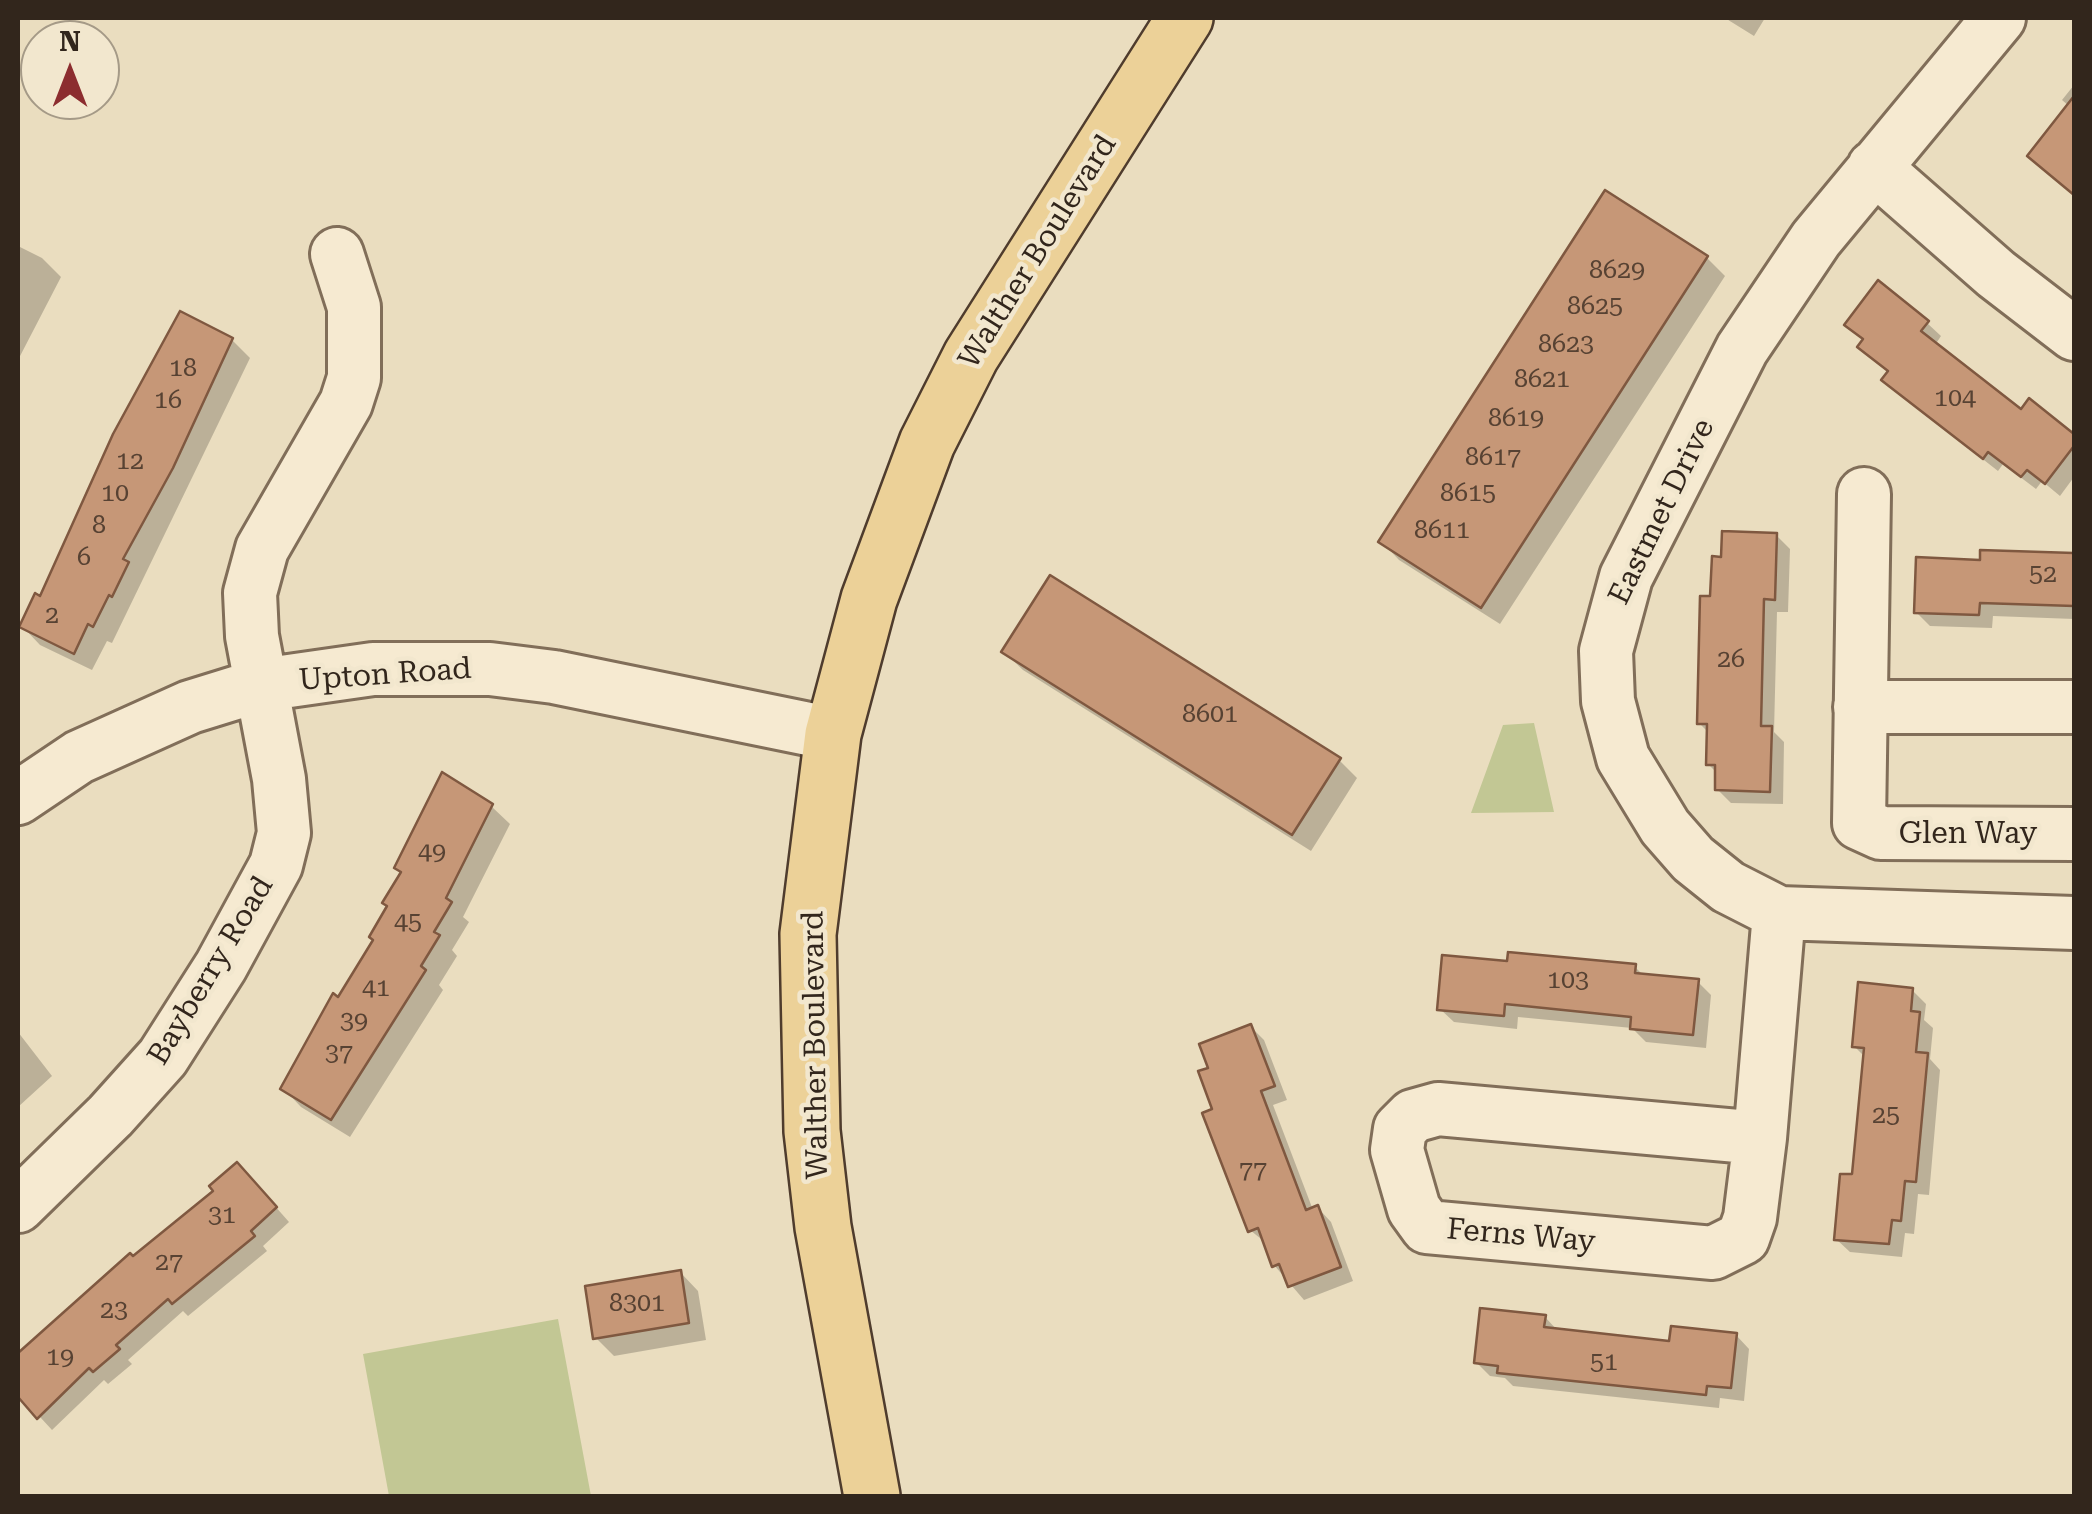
<!DOCTYPE html>
<html>
<head>
<meta charset="utf-8">
<style>
  body { margin:0 }
  #map { position:relative; width:2092px; height:1514px; overflow:hidden; background:#eaddbf; font-family:"Roboto Serif",serif }
  canvas { display:block }
  .frame { position:absolute; inset:0; border:20px solid #32261c; pointer-events:none }
  .north { position:absolute; left:20px; top:20px; width:100px; height:100px; box-sizing:border-box; background:#f2e7ce; border:2px solid #a59a87; border-radius:50%; rotate:0deg; font-size:28px; font-weight:700; line-height:40px; text-align:center; color:#32261c }
  .north::after { content:''; display:block; margin:auto; width:35px; height:45px; background:#8c2d2f; clip-path:polygon(50% 0,100% 100%,50% 72%,0 100%) }
</style>
</head>
<body>
<div id="map">
<canvas width="2092" height="1514"></canvas>
<div class="frame"></div>
<div class="north">N</div>
</div>
<script>
const ctx = document.querySelector('canvas').getContext('2d');
ctx.lineJoin = 'round';
function fillPath(path, color) {
  ctx.fillStyle = color;
  ctx.fill(path, 'evenodd');
}
function toPath(rows) {
  const path = new Path2D();
  for (const r of rows) {
    path.moveTo(r[0], r[1]);
    for (let i = 2; i < r.length; i += 2) path.lineTo(r[i], r[i + 1]);
  }
  return path;
}
function trace(path, color, width, dash) {
  ctx.strokeStyle = color;
  ctx.lineWidth = width;
  ctx.lineCap = dash ? 'butt' : 'round';
  ctx.setLineDash(dash || []);
  ctx.stroke(path);
}
function drawText(font, color, halo, rows, align = 'center') {
  ctx.font = font + ' "Roboto Serif",serif';
  ctx.lineWidth = 9;
  ctx.setLineDash([]);
  ctx.textBaseline = 'middle';
  ctx.strokeStyle = halo;
  ctx.fillStyle = color;
  for (const [text, x, y, turn = 0] of rows) {
    ctx.save();
    ctx.translate(x, y);
    ctx.rotate((+turn || 0) * Math.PI / 180);
    ctx.textAlign = isNaN(turn) ? turn : align;
    if (halo) ctx.strokeText(text, 0, 0);
    ctx.fillText(text, 0, 0);
    ctx.restore();
  }
}
const green = toPath([
  [1534,723,1554,812,1471,813,1503,725],
  [558,1319,591,1496,389,1496,363,1354]
]);
const shadow = toPath([
  [1725,18,1765,18,1754,36],
  [2074,85,2074,195,2030,156,2069,106,2062,100],
  [18,246,42,258,61,277,18,360],
  [1707,258,1725,276,1500,624,1399,560,1381,541],
  [1927,323,1941,336,1935,345,2021,413,2029,402,2074,437,2074,477,2060,496,2042,481,2036,489,2003,464,1998,471,1898,393,1884,380,1890,373,1860,347,1865,341,1847,324],
  [232,340,250,358,112,643,107,641,92,670,40,645,22,626],
  [1776,535,1790,549,1788,612,1777,612,1774,732,1784,742,1783,804,1731,803,1717,789,1718,774,1708,764,1709,733,1699,723,1712,599,1724,559],
  [1982,553,2074,556,2074,619,1993,616,1992,628,1930,626,1916,612,1982,562],
  [1004,652,1339,760,1357,778,1311,851,1023,670],
  [491,806,510,824,463,917,469,922,452,950,457,956,439,985,443,990,350,1137,301,1107,283,1088],
  [1509,963,1635,967,1645,977,1698,982,1711,995,1706,1048,1646,1042,1632,1028,1518,1017,1517,1029,1454,1022,1440,1009],
  [1912,990,1926,1004,1924,1020,1933,1028,1930,1059,1940,1070,1929,1195,1918,1194,1914,1234,1905,1233,1902,1257,1850,1252,1836,1239,1854,1177,1865,1057,1854,1046],
  [1251,1027,1264,1040,1287,1100,1273,1105,1313,1210,1318,1208,1331,1222,1353,1281,1304,1300,1274,1265,1266,1243,1250,1230,1216,1110,1211,1069],
  [18,1032,52,1076,18,1107],
  [251,1179,289,1222,263,1246,267,1251,188,1316,183,1311,128,1360,132,1364,108,1384,104,1380,52,1430,18,1393,18,1357,130,1257,133,1260],
  [680,1272,698,1291,706,1340,614,1356,596,1338],
  [1545,1317,1558,1331,1671,1343,1736,1335,1749,1349,1744,1401,1720,1398,1719,1408,1513,1386,1505,1378,1490,1376,1476,1362]
]);
const building = toPath([
  [2074,96,2074,195,2027,156,2074,96],
  [1605,190,1708,256,1481,608,1378,542,1605,190],
  [1878,280,1929,321,1921,331,2021,409,2029,398,2074,434,2074,446,2045,484,2027,470,2021,477,1988,452,1983,459,1881,380,1888,371,1857,347,1863,339,1844,325,1878,280],
  [180,311,233,338,173,468,123,559,129,562,112,597,109,595,93,627,88,624,74,654,19,627,35,593,40,596,113,434,180,311],
  [1722,531,1777,533,1775,600,1764,599,1761,726,1772,726,1770,792,1715,790,1715,765,1706,765,1707,724,1697,724,1700,596,1710,596,1712,556,1721,557,1722,531],
  [1980,550,2074,553,2074,606,1980,603,1979,615,1914,613,1916,557,1980,560,1980,550],
  [1050,575,1341,758,1292,835,1001,652,1050,575],
  [442,772,493,804,446,898,452,902,434,932,440,935,421,966,426,970,331,1120,280,1089,333,993,338,997,373,940,369,937,387,906,382,903,401,872,394,868,442,772],
  [1508,952,1636,964,1635,973,1699,979,1693,1035,1630,1029,1631,1017,1505,1004,1504,1016,1437,1010,1442,955,1507,961,1508,952],
  [1858,982,1913,988,1911,1011,1920,1012,1916,1052,1928,1053,1916,1182,1905,1181,1901,1221,1892,1220,1889,1244,1834,1240,1840,1174,1852,1174,1864,1048,1852,1047,1858,982],
  [1251,1024,1275,1086,1261,1091,1306,1210,1318,1205,1341,1267,1288,1287,1279,1264,1272,1267,1258,1228,1248,1232,1202,1113,1212,1109,1198,1071,1208,1068,1199,1044,1251,1024],
  [237,1162,277,1207,251,1231,255,1236,172,1304,168,1299,116,1345,120,1349,93,1372,89,1368,37,1419,18,1397,18,1353,130,1253,133,1256,213,1191,209,1186,237,1162],
  [681,1270,689,1323,593,1339,585,1286,681,1270],
  [1480,1308,1546,1315,1544,1327,1669,1341,1671,1326,1737,1333,1731,1388,1707,1386,1706,1395,1497,1373,1498,1366,1474,1363,1480,1308]
]);
const minor = toPath([
  [1999,18,1816,239,1742,349,1626,577,1606,651,1608,701,1623,758,1665,827,1693,859,1728,887,1779,913,2074,923],
  [1874,167,1996,274,2074,334],
  [1864,494,1859,823,1881,833,2074,834],
  [1860,707,2074,707],
  [18,798,79,757,190,707,261,685,373,669,490,669,554,677,833,734],
  [1438,1109,1760,1138,1750,1218,1743,1238,1713,1253,1427,1227,1414,1209,1397,1150,1400,1129,1413,1116,1438,1109],
  [1760,1138,1779,913],
  [18,1206,110,1116,163,1057,221,966,276,865,284,833,279,779,252,636,250,593,262,549,346,403,354,378,354,307,337,254]
]);
const major = toPath([
  [872,1496,823,1227,812,1131,808,934,833,734,869,599,927,443,971,356,1185,18]
]);
const numberNames = [
  ["8629",1617,271],
  ["8625",1595,307],
  ["8623",1566,345],
  ["18",183,369],
  ["8621",1542,380],
  ["104",1955,399],
  ["16",168,401],
  ["8619",1516,419],
  ["8617",1493,458],
  ["12",130,462],
  ["10",115,494],
  ["8615",1468,494],
  ["8",99,526],
  ["8611",1442,531],
  ["6",84,558],
  ["52",2043,575],
  ["2",52,616],
  ["26",1731,660],
  ["8601",1210,715],
  ["49",432,853],
  ["45",408,923],
  ["103",1568,981],
  ["41",376,989],
  ["39",354,1022],
  ["37",339,1054],
  ["25",1886,1116],
  ["77",1253,1171],
  ["31",222,1216],
  ["27",169,1263],
  ["8301",637,1304],
  ["23",114,1311],
  ["19",60,1358],
  ["51",1604,1363]
];
const streetNames = [
  ["Walther Boulevard",1038,252,-58],
  ["Eastmet Drive",1662,512,-64],
  ["Upton Road",385,675,-4],
  ["Glen Way",1968,834],
  ["Bayberry Road",211,971,-59],
  ["Walther Boulevard",816,1045,-91],
  ["Ferns Way",1521,1236,5]
];
fillPath(green, '#c2c794');
fillPath(shadow, '#0003');
fillPath(building, '#c69777');
trace(building, '#7f5840', 2.5);
trace(minor, '#816e59', 58);
trace(major, '#4f3c2d', 60);
trace(minor, '#f6ead1', 52);
trace(major, '#ecd198', 55);
drawText('25px', '#574233', null, numberNames);
drawText('30px', '#32261c', '#f2e7ce', streetNames);
</script>
</body>
</html>
